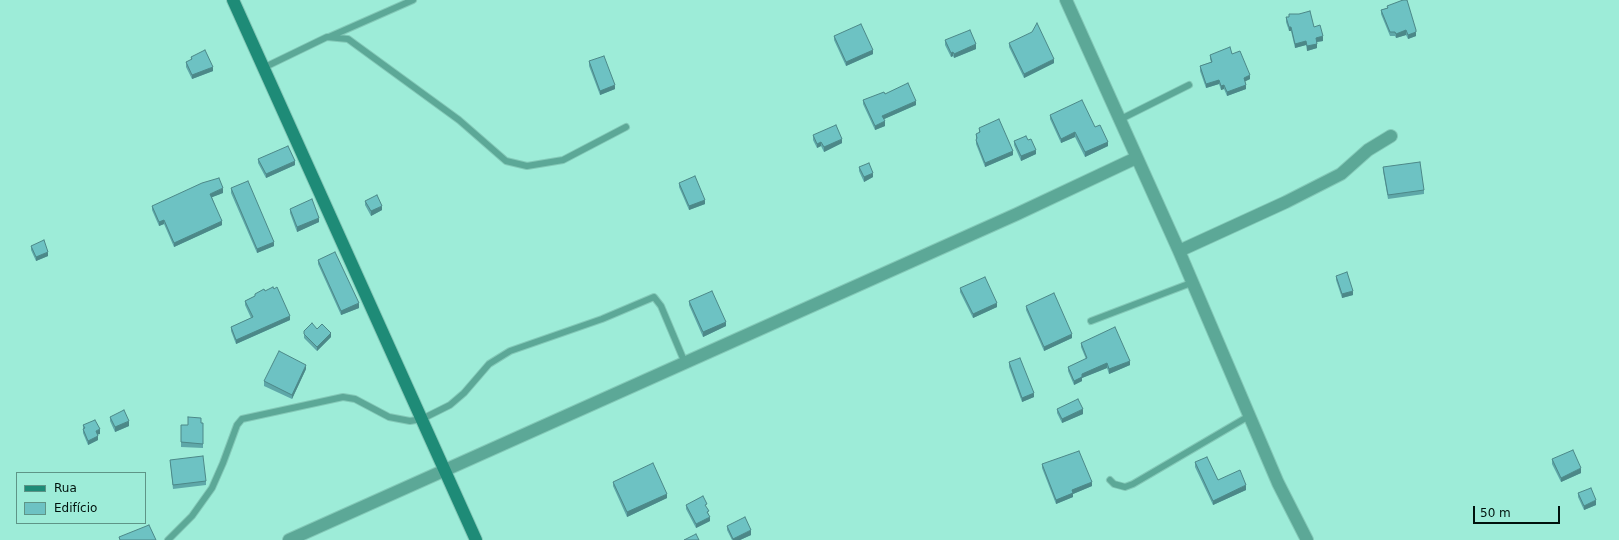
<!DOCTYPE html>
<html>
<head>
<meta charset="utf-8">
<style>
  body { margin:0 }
  #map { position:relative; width:1619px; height:540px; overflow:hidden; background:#9decd8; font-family:"DejaVu Sans",sans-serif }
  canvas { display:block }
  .legend { position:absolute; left:16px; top:472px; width:130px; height:52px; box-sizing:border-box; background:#9decd8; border:1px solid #5e9587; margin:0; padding:5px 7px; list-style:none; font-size:12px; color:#00120d }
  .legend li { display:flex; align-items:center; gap:8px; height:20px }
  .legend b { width:20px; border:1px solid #5e9587 }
  .scale { position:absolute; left:1473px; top:506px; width:87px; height:18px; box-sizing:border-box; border:2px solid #00120d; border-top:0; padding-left:5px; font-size:12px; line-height:14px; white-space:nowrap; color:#00120d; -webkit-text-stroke:3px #9decd8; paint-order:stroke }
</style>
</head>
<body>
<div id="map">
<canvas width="1619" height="540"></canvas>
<ul class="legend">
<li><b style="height:5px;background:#1e8b77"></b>Rua</li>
<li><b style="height:11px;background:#6dc2c3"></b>Edifício</li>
</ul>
<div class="scale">50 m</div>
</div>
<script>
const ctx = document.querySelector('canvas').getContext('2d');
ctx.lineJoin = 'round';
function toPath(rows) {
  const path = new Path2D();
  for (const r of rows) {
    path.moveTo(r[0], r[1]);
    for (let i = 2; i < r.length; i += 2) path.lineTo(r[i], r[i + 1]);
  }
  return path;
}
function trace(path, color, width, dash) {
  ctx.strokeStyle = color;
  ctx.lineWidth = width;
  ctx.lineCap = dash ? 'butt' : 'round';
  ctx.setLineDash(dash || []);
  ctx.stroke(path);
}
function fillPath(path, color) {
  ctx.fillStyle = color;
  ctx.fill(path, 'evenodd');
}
const lane = toPath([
  [329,37,413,0],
  [263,68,327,37,348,39,459,120,506,161,527,166,563,160,626,127],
  [1119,120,1189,85],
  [1091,321,1191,283],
  [1110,480,1114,484,1125,487,1133,484,1249,416],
  [168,540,192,516,212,488,223,463,237,425,242,419,343,397,355,399,389,417,410,421,422,419,450,405,464,393,489,364,510,351,602,319,654,297,661,306,685,363]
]);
const street = toPath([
  [1066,0,1179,251,1278,483,1307,540],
  [1179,251,1286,202,1341,174,1368,150,1391,136],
  [289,540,1017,214,1136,158]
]);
const secondary = toPath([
  [233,0,476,540]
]);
const wall = toPath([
  [1387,6,1416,36,1408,39,1406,35,1396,38,1395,36,1390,36,1381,14,1381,10,1387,8],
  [1289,14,1314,27,1323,41,1317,42,1317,48,1307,51,1306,45,1295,48,1291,31,1289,31,1286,22,1286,17,1289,17],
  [834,36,873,54,846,66,834,40],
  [945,40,976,49,954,58,953,56,951,57,945,45],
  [1009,43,1054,63,1024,78,1009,47],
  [1232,54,1250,79,1245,81,1246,89,1227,96,1224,89,1221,90,1219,84,1206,88,1200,71,1200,66,1211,62,1210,59,1210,55],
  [191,57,213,71,192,79,186,67,186,62,191,60],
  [589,61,615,89,600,95,589,66],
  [885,94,916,105,884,119,885,126,875,130,863,104,863,100],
  [1050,115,1095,127,1108,146,1085,157,1075,137,1061,143,1050,119],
  [979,128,1013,155,985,167,976,144,976,134,979,133],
  [813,135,842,143,824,152,821,146,817,148,813,140],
  [1014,141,1036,154,1021,161,1014,145],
  [258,159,295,165,266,178,258,163],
  [859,167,873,177,864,182,859,171],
  [1383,167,1424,190,1424,194,1388,199,1383,171],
  [679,183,705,204,689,210,679,187],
  [231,188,274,246,257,253,231,193],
  [223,193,212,197,222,225,174,247,164,224,159,226,152,210,152,206],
  [365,201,382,210,371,216,365,205],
  [290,209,319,222,297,232,290,213],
  [31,246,48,256,36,261,31,250],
  [318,260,359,308,341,315,318,264],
  [1336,276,1353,295,1342,298,1336,280],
  [960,288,997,307,973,318,960,292],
  [265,291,290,320,236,344,231,331,231,327,251,318,245,305,245,301,255,296,255,294],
  [689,301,726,326,703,337,689,305],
  [1026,306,1072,338,1044,351,1026,310],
  [317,329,331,337,317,351,304,338,304,331],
  [1081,343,1130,365,1109,374,1107,368,1082,378,1082,381,1074,385,1068,371,1068,367,1086,359,1081,347],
  [1009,362,1034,397,1022,402,1009,367],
  [306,369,292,399,264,386,264,381],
  [1057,409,1083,414,1062,423,1057,413],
  [110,417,129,426,115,432,110,421],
  [201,423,203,423,203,448,181,447,181,425,188,425],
  [83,425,100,434,98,434,98,440,88,445,83,433],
  [1552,459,1581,473,1561,482,1552,464],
  [170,460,206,481,206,485,173,489],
  [1195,462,1218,480,1246,490,1213,505,1195,467],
  [1042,464,1092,486,1073,494,1073,497,1056,504,1042,468],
  [613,482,667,498,627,517,613,486],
  [1578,493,1596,505,1584,510,1578,497],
  [686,505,707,508,710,521,696,528,686,509],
  [727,526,751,535,740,540,732,540,727,530]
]);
const shadedWall = toPath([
  [1289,27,1291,27,1291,31,1289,31],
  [1406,30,1406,35,1396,38,1396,34],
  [1416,32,1416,36,1408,39,1408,35],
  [1323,36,1323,41,1316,42,1316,38],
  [1306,41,1306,45,1295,48,1295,44],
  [976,44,976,49,954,58,954,54],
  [1317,44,1317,48,1307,51,1307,46],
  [873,50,873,54,846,66,846,62],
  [953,52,953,56,951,57,951,53],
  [1054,59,1054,63,1024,78,1024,74],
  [213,67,213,71,192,79,192,75],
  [1250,75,1250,79,1244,82,1244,78],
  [1219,80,1219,84,1206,88,1206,84],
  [615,85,615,89,600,95,600,91],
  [1224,85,1224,89,1221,90,1221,86],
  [1246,85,1246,89,1227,96,1227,92],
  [916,101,916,105,882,120,882,116],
  [885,121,885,126,875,130,875,126],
  [1075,132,1075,137,1061,143,1061,139],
  [842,139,842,143,824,152,824,147],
  [821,142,821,146,817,148,817,144],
  [1108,142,1108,146,1085,157,1085,152],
  [1036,150,1036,154,1021,161,1021,156],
  [1013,151,1013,155,985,167,985,163],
  [295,161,295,165,266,178,266,174],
  [873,173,873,177,864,182,864,177],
  [223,188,223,193,210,198,210,194],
  [705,200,705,204,689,210,689,206],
  [382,206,382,210,371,216,371,211],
  [319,218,319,222,297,232,297,227],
  [164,220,164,224,159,226,159,222],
  [222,221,222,225,174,247,174,243],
  [274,242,274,246,257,253,257,249],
  [48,252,48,256,36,261,36,257],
  [1353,291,1353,295,1342,298,1342,294],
  [359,303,359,308,341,315,341,311],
  [997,303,997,307,973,318,973,314],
  [290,316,290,320,236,344,236,340],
  [726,322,726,326,703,337,703,332],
  [331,333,331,337,317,351,317,347],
  [1072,334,1072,338,1044,351,1044,347],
  [1130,361,1130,365,1109,374,1109,369],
  [1107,363,1107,368,1082,378,1082,381,1074,385,1074,381,1082,374],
  [306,365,306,369,292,399,292,395],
  [1034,393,1034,397,1022,402,1022,398],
  [1083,409,1083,414,1062,423,1062,419],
  [129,421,129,426,115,432,115,427],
  [100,429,100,434,96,435,96,431],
  [98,436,98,440,88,445,88,441],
  [1581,468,1581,473,1561,482,1561,478],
  [1092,482,1092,486,1073,494,1073,497,1056,504,1056,500,1072,490],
  [1246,485,1246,490,1213,505,1213,501],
  [667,494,667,498,627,517,627,512],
  [1596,500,1596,505,1584,510,1584,506],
  [710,517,710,521,696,528,696,524],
  [751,530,751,535,740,540,733,540,733,539]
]);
const building = toPath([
  [1403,0,1407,0,1416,30,1416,32,1408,35,1406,30,1396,34,1395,32,1390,32,1381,10,1388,8,1387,6,1403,0],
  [1310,11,1314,27,1320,25,1323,36,1316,38,1317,44,1307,46,1306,41,1295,44,1291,27,1289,27,1286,17,1289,17,1289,14,1299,14,1310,11],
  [1037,23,1054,59,1024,74,1009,43,1032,32,1037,23],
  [861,24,873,50,846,62,834,36,861,24],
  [970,30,976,44,954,54,953,52,951,53,945,40,970,30],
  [1230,47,1232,54,1240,51,1250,75,1244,78,1246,85,1227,92,1224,85,1221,86,1219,80,1206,84,1200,66,1212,62,1210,55,1230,47],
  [205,50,213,67,192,75,186,62,192,59,191,57,205,50],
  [604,56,615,85,600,91,589,61,604,56],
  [908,83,916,101,882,116,885,121,875,126,863,100,884,92,885,94,908,83],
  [1082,100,1095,127,1100,125,1108,142,1085,152,1075,132,1061,139,1050,115,1082,100],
  [999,119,1013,151,985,163,976,140,977,138,976,134,980,132,979,128,999,119],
  [836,125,842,139,824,147,821,142,817,144,813,135,836,125],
  [1026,136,1028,140,1031,139,1036,150,1021,156,1014,141,1026,136],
  [288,146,295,161,266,174,258,159,288,146],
  [1420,162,1424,190,1388,195,1383,167,1420,162],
  [869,163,873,173,864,177,859,167,869,163],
  [695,176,705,200,689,206,679,183,695,176],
  [219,178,223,188,210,194,222,221,174,243,164,220,159,222,152,206,202,183,219,178],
  [248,181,274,242,257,249,231,188,248,181],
  [377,195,382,206,371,211,365,201,377,195],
  [312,199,319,218,297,227,290,209,312,199],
  [44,240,48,252,36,257,31,246,44,240],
  [335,252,359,303,341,311,318,260,335,252],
  [1347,272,1353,291,1342,294,1336,276,1347,272],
  [985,277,997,303,973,314,960,288,985,277],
  [273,287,274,289,277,287,290,316,236,340,231,327,253,317,245,301,255,296,255,294,264,289,265,291,273,287],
  [712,291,726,322,703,332,689,301,712,291],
  [1054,293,1072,334,1044,347,1026,306,1054,293],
  [312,323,317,329,322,324,331,333,317,347,304,334,304,331,312,323],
  [1115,327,1130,361,1109,369,1107,363,1082,374,1082,377,1074,381,1068,367,1087,358,1081,343,1115,327],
  [279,351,306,365,292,395,264,381,279,351],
  [1020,358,1034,393,1022,398,1009,362,1020,358],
  [1078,399,1083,409,1062,419,1057,409,1078,399],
  [124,410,129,421,115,427,110,417,124,410],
  [188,417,201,418,201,423,203,423,203,444,181,442,181,425,188,425,188,417],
  [95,420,100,429,96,431,98,436,88,441,83,429,85,428,83,425,95,420],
  [1573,450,1581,468,1561,478,1552,459,1573,450],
  [1079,451,1092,482,1072,490,1073,493,1056,500,1042,464,1079,451],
  [203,456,206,481,173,485,170,460,203,456],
  [1207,457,1218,480,1240,470,1246,485,1213,501,1195,462,1207,457],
  [653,463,667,494,627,512,613,482,653,463],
  [1591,488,1596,500,1584,506,1578,493,1591,488],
  [703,496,707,504,705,505,709,511,707,512,710,517,696,524,686,505,703,496],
  [745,517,751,530,733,539,727,526,745,517],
  [149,525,156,540,120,540,119,537,149,525],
  [696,534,699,540,684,540,696,534]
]);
trace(lane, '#84c9b8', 8);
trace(street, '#84c9b8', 14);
trace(secondary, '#84c9b8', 14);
trace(lane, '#5ca897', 6);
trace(street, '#5ca897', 12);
trace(secondary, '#1e8b77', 12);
fillPath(wall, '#5ea7a8');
fillPath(shadedWall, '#4c8888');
fillPath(building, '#6dc2c3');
trace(building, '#4c8888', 1);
</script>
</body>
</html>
